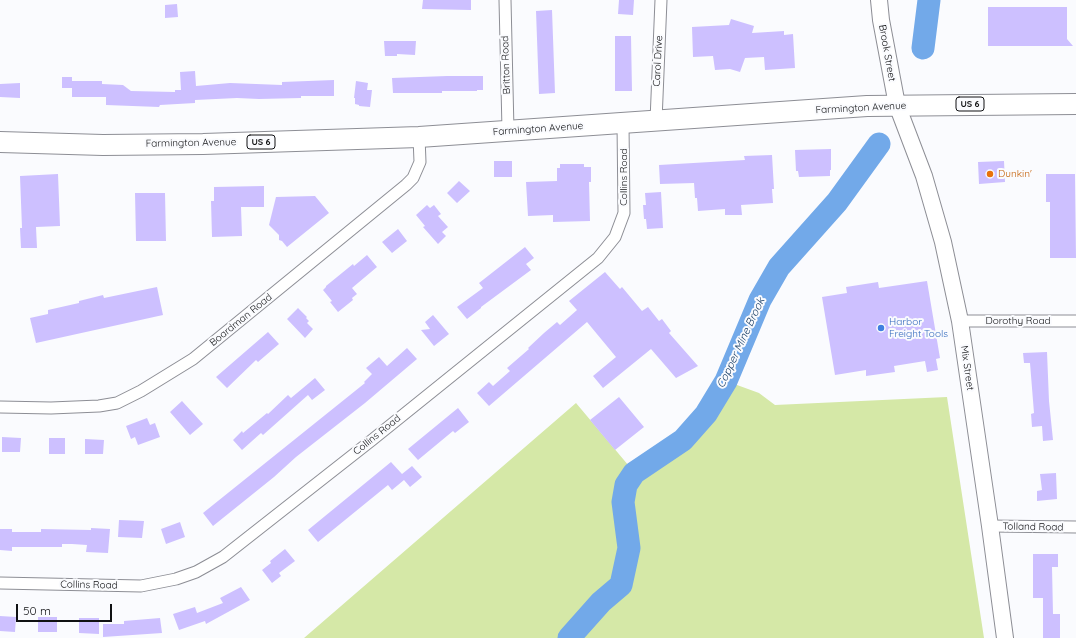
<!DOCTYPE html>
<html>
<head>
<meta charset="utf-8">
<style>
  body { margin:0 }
  #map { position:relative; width:1076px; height:638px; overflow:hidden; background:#fafbfe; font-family:Quicksand,sans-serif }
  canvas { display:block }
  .scale { position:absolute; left:16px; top:604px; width:96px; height:18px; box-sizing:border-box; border:2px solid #101113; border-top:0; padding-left:5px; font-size:12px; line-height:14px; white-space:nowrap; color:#101113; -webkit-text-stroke:3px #fafbfe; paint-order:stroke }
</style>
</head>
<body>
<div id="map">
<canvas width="1076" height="638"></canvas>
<div class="scale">50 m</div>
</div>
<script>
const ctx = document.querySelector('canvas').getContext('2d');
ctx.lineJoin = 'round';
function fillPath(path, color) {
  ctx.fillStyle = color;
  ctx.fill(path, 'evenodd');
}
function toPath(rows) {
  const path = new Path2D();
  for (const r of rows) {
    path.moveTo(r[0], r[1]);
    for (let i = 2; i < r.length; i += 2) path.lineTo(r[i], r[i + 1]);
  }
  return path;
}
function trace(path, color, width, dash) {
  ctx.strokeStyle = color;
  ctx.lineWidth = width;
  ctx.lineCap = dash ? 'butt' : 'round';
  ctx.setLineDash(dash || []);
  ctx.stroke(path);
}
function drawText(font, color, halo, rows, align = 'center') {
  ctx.font = font + ' Quicksand,sans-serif';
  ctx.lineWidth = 4;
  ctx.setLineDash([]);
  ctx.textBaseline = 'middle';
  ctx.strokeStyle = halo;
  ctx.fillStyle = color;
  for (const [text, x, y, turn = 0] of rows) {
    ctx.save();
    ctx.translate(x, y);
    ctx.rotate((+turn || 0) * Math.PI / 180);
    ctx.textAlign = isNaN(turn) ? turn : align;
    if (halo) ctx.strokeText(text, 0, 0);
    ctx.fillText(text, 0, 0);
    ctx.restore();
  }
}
const green = toPath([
  [726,381,759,393,775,405,947,397,984,638,304,638,576,403,634,472,683,440,706,414]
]);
const river = toPath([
  [923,48,929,0],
  [569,638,601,602,621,585,629,548,623,502,626,485,634,473,683,440,706,414,726,381,760,300,779,267,837,202,879,144]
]);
const building = toPath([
  [423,0,471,0,471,10,422,9],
  [619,0,634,0,633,15,618,14],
  [177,4,178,17,165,18,165,5],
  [988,7,1067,7,1067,39,1073,46,988,46],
  [552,10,555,93,539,94,536,11],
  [731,19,754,26,752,33,784,31,784,35,793,34,795,68,765,70,764,57,745,58,740,72,730,69,715,70,713,56,693,57,692,27,729,25],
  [615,36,631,36,632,91,615,91],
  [384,41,416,41,415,55,397,54,397,56,385,56],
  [195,71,196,86,230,83,282,85,282,82,334,80,334,96,301,96,301,98,259,99,237,98,195,100,195,103,160,105,159,107,106,105,106,97,72,97,72,81,102,81,102,84,123,85,131,91,175,92,175,90,181,90,180,72],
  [447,76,483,76,483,90,477,90,477,91,442,91,442,93,393,93,392,78],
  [62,77,72,77,72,88,62,88],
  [356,81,368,83,367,90,372,90,370,107,359,106,359,105,355,104,355,98,354,98],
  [20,83,20,98,0,97,0,84],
  [831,149,831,170,830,170,830,176,799,177,798,171,796,171,795,150],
  [772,155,774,189,772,189,773,203,741,205,742,215,725,215,725,209,698,211,697,198,695,198,694,183,660,184,659,165,745,160,744,156],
  [494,161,512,161,512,177,494,177],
  [1004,161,1005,182,979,184,978,162],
  [560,164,584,164,584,167,591,167,591,182,589,182,590,221,553,222,553,215,528,216,526,182,557,181,557,168,560,168],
  [58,174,60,226,36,227,37,248,21,248,20,228,22,228,20,176],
  [1046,174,1075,174,1076,258,1050,258,1050,202,1046,202],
  [459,181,470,191,457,203,447,193],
  [264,186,264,207,241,207,242,236,212,237,211,201,214,201,214,187],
  [661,192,663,228,647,229,646,219,644,219,643,205,646,205,645,193],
  [135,193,165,193,166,241,136,241],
  [315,196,329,213,287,247,282,241,279,240,279,235,269,225,276,197],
  [427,205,430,208,434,205,441,214,438,216,448,227,442,232,446,236,438,244,423,227,425,226,416,215],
  [398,229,407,241,392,253,382,242],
  [525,247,534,258,526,264,531,270,481,307,481,308,467,319,457,307,483,288,479,283],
  [367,255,377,267,352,288,357,294,352,298,353,300,338,312,330,302,332,301,323,290,326,287,326,286,353,264,354,266],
  [605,272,620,289,622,287,642,311,648,307,659,321,662,319,671,331,669,333,698,366,676,378,651,349,603,388,593,376,616,357,587,322,489,406,477,393,489,382,493,386,510,371,507,368,529,349,528,348,544,333,557,322,560,325,577,310,569,301],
  [927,281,940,358,936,359,938,370,927,372,925,361,894,366,895,372,866,376,866,370,835,375,822,297,847,293,846,287,878,282,879,288],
  [157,287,163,315,36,343,30,318,48,314,48,310,79,303,79,301,103,295,104,298],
  [298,308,307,317,306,318,309,321,307,323,313,329,305,338,287,319],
  [433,315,449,334,434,346,421,330,430,329,425,322],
  [268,332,279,344,258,362,256,360,227,388,216,377],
  [407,348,417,359,365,403,296,457,274,477,213,526,203,513,365,383,364,382,372,374,366,368,379,357,387,366],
  [1047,352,1049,401,1053,440,1043,441,1042,426,1032,427,1031,414,1034,413,1030,363,1024,363,1023,353],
  [315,378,325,390,312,400,308,395,263,435,261,433,242,450,233,440,242,431,243,433,267,413,268,414,288,395,291,398],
  [619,397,644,427,615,450,590,420],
  [182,401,203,424,190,435,170,412],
  [458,408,469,422,455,433,453,431,418,460,408,449],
  [147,418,150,425,155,423,160,437,138,445,135,437,131,439,126,426],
  [2,437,21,438,20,452,2,452],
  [49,438,65,438,65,454,49,454],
  [85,439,104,440,103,454,85,454],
  [391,462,402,474,412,466,422,477,410,487,404,480,392,490,388,485,318,542,308,530],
  [1056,473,1057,499,1037,501,1037,491,1042,490,1040,474],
  [119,520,144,521,142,538,118,537],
  [180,522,185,537,166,544,161,529],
  [91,528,110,529,108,553,86,552,87,545,72,544,62,544,62,547,12,547,12,551,0,550,0,529,12,529,12,532,41,532,41,529,91,530],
  [285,549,295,561,279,573,281,576,272,583,262,570,271,563,270,561],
  [1033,554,1058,554,1058,567,1052,567,1053,614,1060,614,1060,638,1043,638,1043,598,1033,598],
  [241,587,250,600,206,624,205,621,179,630,173,614,195,607,197,613,223,603,220,598],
  [0,616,16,617,15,632,0,631],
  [38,617,57,617,57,632,38,632],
  [79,618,99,618,99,634,79,633],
  [160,618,162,633,103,637,103,624,124,624,124,621]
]);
const street = toPath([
  [505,0,508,130],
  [656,121,661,0],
  [960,321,1076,321],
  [0,407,51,408,99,406,117,403,141,391,193,359,406,185,413,178,420,162,419,137],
  [990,526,1076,527],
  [0,583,141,586,176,579,196,572,223,557,372,440,598,258,615,237,624,213,623,124]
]);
const secondary = toPath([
  [879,0,881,20,897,105,924,176,943,242,960,321,990,526,1005,638]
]);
const highway = toPath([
  [0,142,103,145,203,144,419,137,867,106,1076,104]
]);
const markers = [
  [990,174,4,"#e8710a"],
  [881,328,4,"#3f7fe0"]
];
const shields = [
  [970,104,28],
  [261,142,28]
];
const shieldNames = [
  ["US 6",970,104],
  ["US 6",261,142]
];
const streetNames = [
  ["Brook Street",887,53,80],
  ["Carol Drive",658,61,-87],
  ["Britton Road",506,65,-92],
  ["Farmington Avenue",861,108,-3],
  ["Farmington Avenue",538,129,-4],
  ["Farmington Avenue",191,143,-1],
  ["Collins Road",624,177,-90],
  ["Boardman Road",241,320,-39],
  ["Dorothy Road",1018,321],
  ["Mix Street",967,368,82],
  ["Collins Road",377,435,-39],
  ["Tolland Road",1033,527,1],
  ["Collins Road",89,585,1]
];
const foodNames = [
  ["Dunkin'",998,174]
];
const shopNames = [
  ["Harbor",889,322],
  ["Freight Tools",889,334]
];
const waterNames = [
  ["Copper Mine Brook",741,343,-65]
];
fillPath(green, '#d5e8a7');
trace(river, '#72a9e9', 23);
fillPath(building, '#cdc0ff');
trace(street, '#8d8e95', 13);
trace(secondary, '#8d8e95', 18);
trace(highway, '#8d8e95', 22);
trace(street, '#fff', 11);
trace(secondary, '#fff', 16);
trace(highway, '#fff', 20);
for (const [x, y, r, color] of markers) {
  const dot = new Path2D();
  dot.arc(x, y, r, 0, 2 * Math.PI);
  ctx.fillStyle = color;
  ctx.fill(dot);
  trace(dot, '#fafbfe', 1.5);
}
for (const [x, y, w] of shields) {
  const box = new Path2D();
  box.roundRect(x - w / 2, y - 7, w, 14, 3);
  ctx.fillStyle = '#fafbfe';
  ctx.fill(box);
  trace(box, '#101113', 1);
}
drawText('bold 9px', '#101113', null, shieldNames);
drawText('10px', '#101113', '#fafbfe', streetNames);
drawText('10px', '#c56008', '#fafbfe', foodNames, 'left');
drawText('10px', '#366cbe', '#fafbfe', shopNames, 'left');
drawText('italic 11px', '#10365f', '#fafbfe', waterNames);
</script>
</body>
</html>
